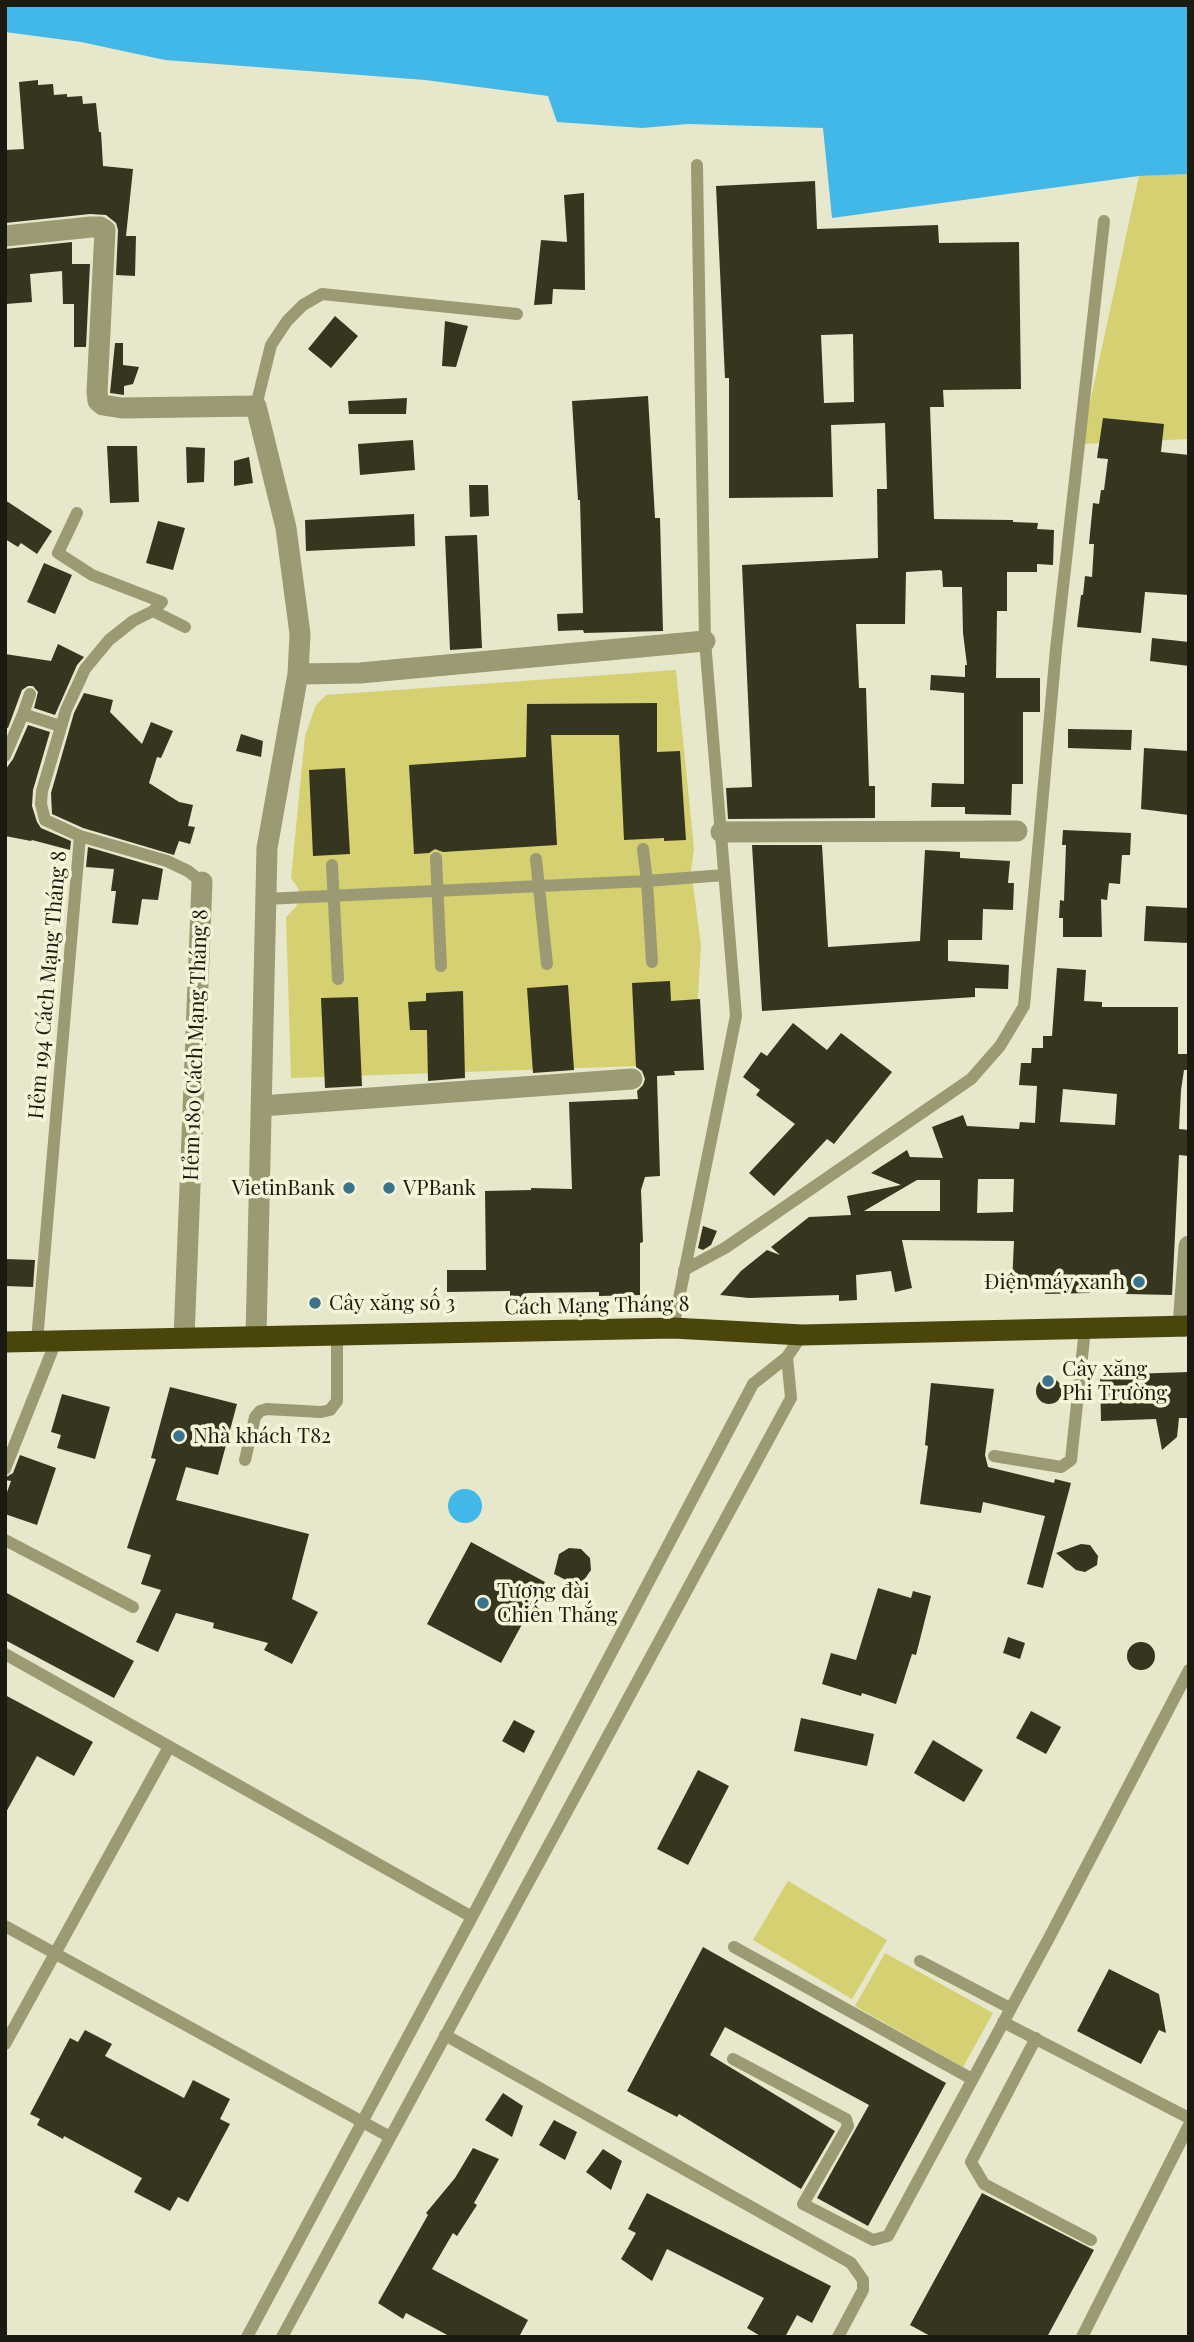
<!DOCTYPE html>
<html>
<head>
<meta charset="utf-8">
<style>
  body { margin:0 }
  #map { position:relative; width:1194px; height:2342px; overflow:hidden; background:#e7e7cb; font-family:"Playfair Display",serif }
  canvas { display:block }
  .frame { position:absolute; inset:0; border:7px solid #1a1a10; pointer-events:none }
</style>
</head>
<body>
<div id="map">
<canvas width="1194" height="2342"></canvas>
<div class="frame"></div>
</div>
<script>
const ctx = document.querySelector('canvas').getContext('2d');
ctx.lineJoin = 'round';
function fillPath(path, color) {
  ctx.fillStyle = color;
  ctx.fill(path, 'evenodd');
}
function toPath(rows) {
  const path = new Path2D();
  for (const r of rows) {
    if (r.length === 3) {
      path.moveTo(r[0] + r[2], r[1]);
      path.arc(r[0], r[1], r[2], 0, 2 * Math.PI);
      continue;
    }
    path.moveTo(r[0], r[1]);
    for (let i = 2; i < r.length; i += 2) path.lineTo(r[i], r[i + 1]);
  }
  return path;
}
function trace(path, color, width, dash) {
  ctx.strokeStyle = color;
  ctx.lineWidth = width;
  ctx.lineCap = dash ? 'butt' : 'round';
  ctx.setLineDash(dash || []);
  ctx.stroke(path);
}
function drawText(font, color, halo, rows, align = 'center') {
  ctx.font = font + ' "Playfair Display",serif';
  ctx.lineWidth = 7;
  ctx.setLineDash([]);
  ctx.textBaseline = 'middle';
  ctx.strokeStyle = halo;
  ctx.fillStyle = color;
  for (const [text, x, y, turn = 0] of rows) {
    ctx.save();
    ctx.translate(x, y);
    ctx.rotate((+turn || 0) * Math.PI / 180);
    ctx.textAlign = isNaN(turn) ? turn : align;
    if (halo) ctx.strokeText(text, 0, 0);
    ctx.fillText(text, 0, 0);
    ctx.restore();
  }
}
const green = toPath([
  [1189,174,1189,439,1081,444,1139,176],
  [676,670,694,849,691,870,701,945,694,1064,291,1078,286,917,296,907,300,897,298,888,291,878,305,736,316,705,326,695],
  [788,1881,887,1940,852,1999,753,1940],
  [885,1953,993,2013,963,2067,855,2006]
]);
const water = toPath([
  [5,5,1189,5,1189,174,1139,176,832,218,823,128,688,124,642,128,557,122,548,96,425,80,165,60,81,42,5,32],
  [465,1506,17]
]);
const building = toPath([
  [38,80,38,85,53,84,54,95,67,94,67,97,82,96,83,104,96,103,99,132,101,132,103,166,133,169,126,236,136,236,135,276,116,275,118,230,116,223,106,215,90,214,5,223,5,150,24,149,19,82],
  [815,181,817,229,938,225,939,243,1019,242,1021,389,943,390,944,407,930,407,934,519,1013,520,1013,522,1038,523,1037,529,1054,530,1053,565,1037,564,1037,572,1007,572,1007,611,997,611,996,678,1040,678,1040,712,1023,712,1023,784,1012,784,1011,815,965,814,965,807,931,807,932,783,964,784,964,693,930,690,931,675,965,677,965,665,967,665,963,633,962,587,943,587,942,571,940,570,906,572,905,624,856,624,859,688,866,688,869,786,875,786,875,818,728,819,726,788,752,787,742,565,878,558,877,489,887,489,885,423,831,425,833,497,729,498,729,378,725,378,716,186],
  [853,334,854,402,824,403,821,335],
  [584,193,585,290,553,289,552,304,534,305,541,240,567,242,564,195],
  [72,242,72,264,90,264,86,347,74,347,74,304,63,304,62,271,30,274,32,302,6,304,5,249],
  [335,316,358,336,331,368,308,349],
  [445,321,468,326,456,367,442,366],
  [115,343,123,343,123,365,139,367,133,384,124,386,124,395,110,393],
  [648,396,655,518,660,518,663,631,584,633,583,630,558,631,557,614,583,613,580,500,578,500,572,401],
  [407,398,406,414,349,414,348,401],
  [1103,418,1164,424,1161,452,1189,455,1189,595,1145,592,1141,633,1077,627,1081,595,1083,595,1085,576,1092,577,1094,544,1089,544,1093,503,1099,504,1101,490,1104,490,1108,459,1097,458],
  [413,440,415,470,360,475,358,444],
  [107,446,137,446,139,502,110,503],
  [186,447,205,448,204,482,187,483],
  [249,457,253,483,234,486,234,461],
  [469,485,488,485,489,516,470,517],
  [5,500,52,531,37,554,21,543,18,547,5,539],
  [414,514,415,546,306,551,305,520],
  [158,521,185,528,173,570,146,563],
  [477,535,482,648,450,650,445,536],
  [44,563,72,575,55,614,27,602],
  [1152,638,1189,642,1189,666,1150,661],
  [58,644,84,657,77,665,55,715,34,708,38,692,33,686,28,686,22,690,8,728,5,727,5,654,51,661],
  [84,693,113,700,110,712,142,744,151,722,173,731,161,758,157,757,149,783,179,802,193,805,188,826,195,827,190,844,179,841,174,855,83,828,52,814,51,793,74,713],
  [657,703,657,752,680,751,686,840,664,841,664,838,624,840,619,735,551,735,557,845,443,852,435,849,429,853,414,854,409,765,526,757,527,704],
  [28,725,50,732,33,790,32,806,37,822,41,828,71,841,70,850,32,840,31,841,5,836,5,770,13,759],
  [1068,729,1132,730,1131,750,1068,748],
  [241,734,263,741,261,757,236,751],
  [1144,748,1189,751,1189,815,1141,809],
  [345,768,350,854,313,856,309,770],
  [1063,830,1131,833,1130,855,1122,855,1120,884,1109,883,1107,900,1101,899,1102,937,1063,937,1063,918,1059,918,1060,900,1064,901,1066,845,1062,845],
  [752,845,822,845,828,947,920,941,925,850,960,852,960,858,1010,861,1008,883,1014,883,1013,910,983,909,982,940,948,940,948,961,1009,965,1008,989,975,988,975,997,762,1011],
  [88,847,163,869,158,900,142,899,138,925,112,923,116,891,111,891,114,869,86,867],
  [1146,906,1189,908,1189,943,1144,941],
  [1057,968,1086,970,1084,1001,1102,1002,1102,1007,1178,1007,1178,1054,1187,1054,1187,1070,1184,1070,1181,1090,1179,1129,1189,1130,1189,1156,1179,1155,1172,1295,1126,1294,1127,1290,1090,1289,1090,1293,1045,1294,1045,1290,1027,1290,1027,1285,1012,1284,1014,1241,902,1240,912,1288,895,1292,891,1271,856,1275,857,1300,839,1301,839,1295,749,1298,720,1295,741,1271,767,1250,780,1255,771,1247,809,1217,851,1215,847,1196,901,1185,871,1173,907,1150,910,1157,943,1158,932,1127,963,1115,967,1126,1019,1129,1020,1122,1035,1123,1037,1086,1019,1085,1021,1063,1031,1063,1032,1048,1043,1048,1043,1036,1052,1036],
  [1063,1089,1117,1094,1115,1125,1060,1122],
  [978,1179,1014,1179,1013,1212,977,1213],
  [917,1180,940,1180,940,1211,864,1211],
  [670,981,671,1001,700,999,704,1070,674,1071,675,1075,657,1076,660,1176,645,1177,641,1190,643,1242,640,1243,640,1295,599,1296,599,1292,527,1293,527,1302,510,1302,510,1291,447,1292,447,1270,486,1270,485,1191,531,1190,531,1188,572,1189,569,1102,638,1099,637,1091,643,1085,645,1079,642,1071,636,1067,632,983],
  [568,985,574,1070,533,1073,527,988],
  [463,991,465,1078,428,1081,427,1030,410,1030,408,1002,426,1001,426,993],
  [358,997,362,1086,325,1088,321,998],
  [793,1023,827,1050,841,1033,892,1072,834,1144,827,1139,774,1196,749,1173,795,1124,756,1095,760,1090,743,1077,761,1052,767,1056],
  [703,1226,717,1231,711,1245,703,1250,698,1248],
  [5,1259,35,1260,33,1287,5,1286],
  [1189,1372,1189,1418,1179,1418,1177,1437,1162,1450,1156,1419,1101,1421,1100,1375],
  [1049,1391,13],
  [931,1383,994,1389,985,1455,988,1467,1054,1483,1055,1479,1071,1483,1043,1588,1027,1584,1045,1516,983,1502,981,1513,920,1504,928,1446,925,1445],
  [170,1387,237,1404,218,1475,186,1467,176,1500,309,1534,292,1599,318,1612,292,1664,264,1650,268,1643,213,1628,214,1623,176,1613,158,1652,136,1642,161,1590,141,1584,151,1555,127,1548,156,1459,151,1458],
  [62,1394,110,1407,95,1459,57,1448,61,1435,51,1432],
  [20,1455,56,1468,37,1525,5,1514,5,1498,11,1481,5,1480,5,1478,13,1473],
  [471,1542,545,1582,501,1663,427,1624],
  [1081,1544,1090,1545,1098,1556,1097,1565,1085,1572,1076,1570,1056,1553],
  [569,1548,581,1549,590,1558,591,1570,584,1580,572,1583,554,1574,559,1554],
  [878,1588,911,1598,913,1591,931,1596,916,1655,912,1654,896,1704,862,1693,861,1696,822,1684,831,1653,856,1660],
  [5,1592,134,1661,114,1698,5,1640],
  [1008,1637,1025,1643,1020,1659,1003,1653],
  [1141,1656,14],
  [5,1695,93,1742,74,1776,37,1756,5,1814],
  [1031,1711,1061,1727,1046,1754,1016,1738],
  [801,1718,874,1734,867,1766,794,1751],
  [514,1720,535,1731,524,1753,502,1741],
  [933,1740,983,1770,964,1802,914,1773],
  [698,1770,729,1786,688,1865,657,1849],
  [703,1947,946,2083,868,2226,817,2198,869,2105,725,2027,710,2055,835,2131,801,2189,679,2114,677,2117,627,2091],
  [1109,1969,1159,1994,1166,2033,1159,2030,1141,2064,1077,2031],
  [85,2030,112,2044,105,2056,184,2098,193,2080,230,2099,220,2119,230,2124,188,2202,178,2197,170,2211,134,2192,142,2178,64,2136,63,2139,37,2125,40,2119,30,2114,70,2038,78,2042],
  [503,2093,523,2106,512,2137,485,2120],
  [554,2120,577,2132,565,2160,539,2145],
  [473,2148,499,2159,474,2203,477,2205,457,2236,453,2233,432,2269,528,2320,519,2337,451,2337,406,2313,403,2319,378,2303,428,2215,426,2213,455,2178],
  [603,2149,622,2161,611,2190,586,2172],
  [647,2193,831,2286,812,2323,797,2315,785,2337,762,2337,747,2328,764,2298,667,2249,652,2281,621,2259,636,2233,628,2229],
  [982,2193,1094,2250,1047,2337,932,2337,910,2325]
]);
const lane = toPath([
  [256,406,271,345,287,321,303,305,322,294,517,314],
  [153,611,185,627],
  [30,694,23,714,60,726],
  [5,756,23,714],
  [80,836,167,861,188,871,202,882],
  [643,849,647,881,724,875],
  [436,858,441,966],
  [536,859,547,964],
  [332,865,338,979],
  [265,899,647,881,652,962],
  [684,1270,725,1248,971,1079,1000,1046,1024,1006,1056,649,1104,221],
  [673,1328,736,1016,705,641,697,165],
  [37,1341,80,836,45,820,41,804,42,791,66,710,85,669,109,640,133,621,153,611,162,602,92,575,58,553,77,513],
  [994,1456,1061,1467,1071,1460,1085,1329],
  [245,1460,255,1417,260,1411,267,1409,321,1412,330,1410,337,1401,337,1335],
  [5,1469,56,1341],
  [5,1540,133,1607],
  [5,1654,472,1917],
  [5,1926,390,2137],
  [734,1947,972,2079],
  [920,1961,1010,2008],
  [1003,2022,1189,2118],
  [445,2035,851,2263,863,2280,863,2290,838,2337],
  [1036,2038,971,2162,984,2184,1091,2240],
  [5,2044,169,1747],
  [733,2059,846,2119,848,2126,803,2204,873,2240,888,2236,1050,1936,1189,1670],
  [247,2337,472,1917,753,1384,787,1357,802,1335],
  [282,2337,791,1398,787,1357],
  [1082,2337,1189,2125]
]);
const street = toPath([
  [5,236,91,227,100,227,105,230,97,392,98,401,103,405,122,408,256,406,286,528,300,634,298,674],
  [721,832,1017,831],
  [261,1106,632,1079],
  [1183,1326,1189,1246],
  [256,1337,267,848,298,674,360,673,705,641],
  [184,1338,202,882]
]);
const highway = toPath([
  [5,1342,673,1328,802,1335,1189,1326]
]);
const markers = [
  [349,1188,7,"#3a738c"],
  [389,1188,7,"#3a738c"],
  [1139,1282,7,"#3a738c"],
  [315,1303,7,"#3a738c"],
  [1048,1381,7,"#3a738c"],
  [179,1436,7,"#3a738c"],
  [483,1603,7,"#3a738c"]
];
const streetNames = [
  ["Hẻm 194 Cách Mạng Tháng 8",48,985,-85],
  ["Hẻm 180 Cách Mạng Tháng 8",196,1045,-88],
  ["Cách Mạng Tháng 8",597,1306,-1]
];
const poiNames = [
  ["VietinBank",335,1188,"right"],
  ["VPBank",403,1188],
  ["Điện máy xanh",1125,1282,"right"],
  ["Cây xăng số 3",329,1303],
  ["Cây xăng",1062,1369],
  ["Phi Trường",1062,1393],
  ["Nhà khách T82",193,1436],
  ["Tượng đài",497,1591],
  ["Chiến Thắng",497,1615]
];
fillPath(green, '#d5d072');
fillPath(water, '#42b8e9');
fillPath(building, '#36351f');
trace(lane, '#9c9a72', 12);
trace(street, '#9c9a72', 21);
trace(highway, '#49450b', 21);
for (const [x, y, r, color] of markers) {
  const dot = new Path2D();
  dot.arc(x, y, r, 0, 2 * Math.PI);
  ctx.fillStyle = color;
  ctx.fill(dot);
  trace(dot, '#f4f4d8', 2.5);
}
drawText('21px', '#1a1a10', '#f4f4d8', streetNames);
drawText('21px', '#1a1a10', '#f4f4d8', poiNames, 'left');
</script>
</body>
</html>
